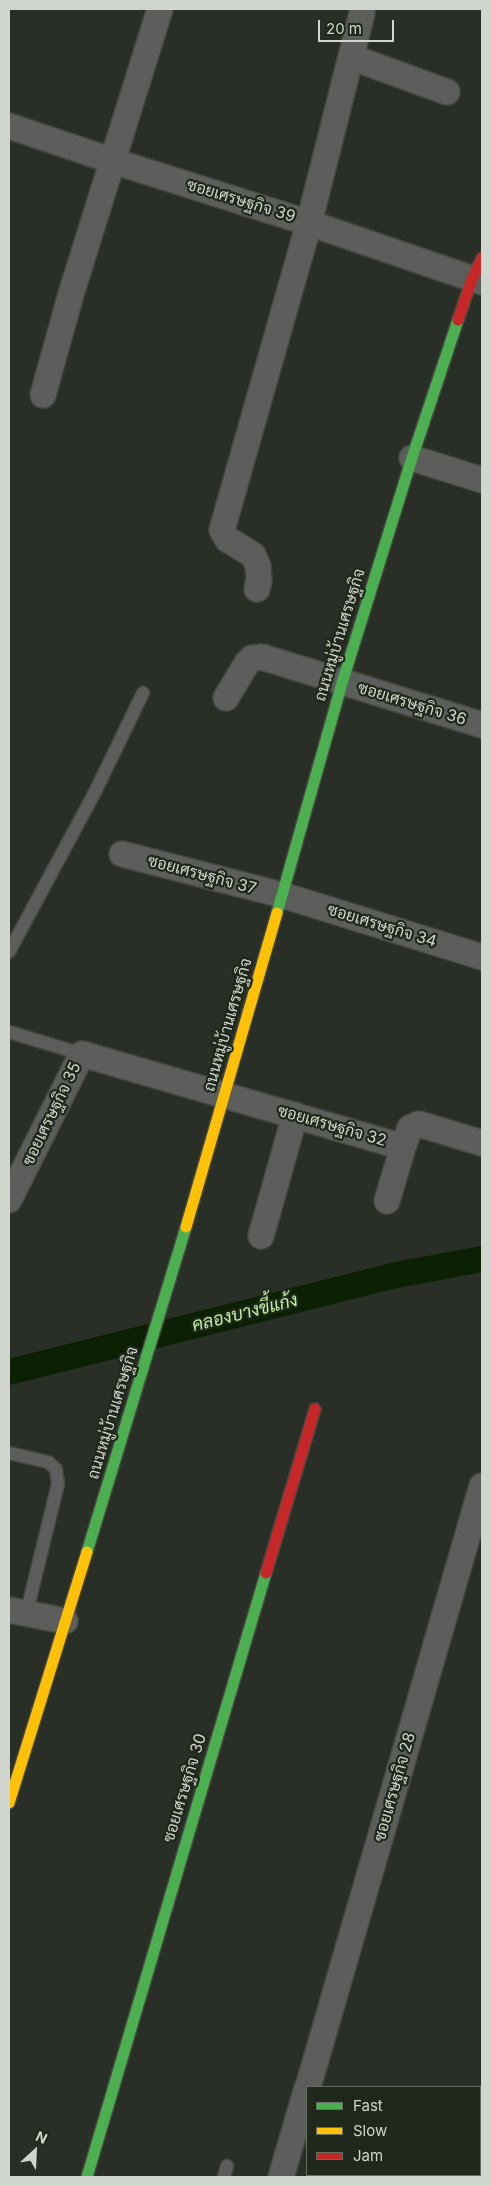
<!DOCTYPE html>
<html>
<head>
<meta charset="utf-8">
<style>
  body { margin:0 }
  #map { position:relative; width:491px; height:2186px; overflow:hidden; background:#292e26; font-family:Inter,sans-serif }
  canvas { display:block }
  .frame { position:absolute; inset:0; border:10px solid #d0d6cd; pointer-events:none }
  .legend { position:absolute; left:306px; top:2086px; width:175px; height:90px; box-sizing:border-box; background:#1f281a; border:1px solid #666e62; margin:0; padding:6px 9px; list-style:none; font-size:15px; color:#d0d6cd }
  .legend li { display:flex; align-items:center; gap:10px; height:25px }
  .legend b { width:25px; border:1px solid #666e62 }
  .north { position:absolute; left:10px; top:2126px; width:50px; height:50px; -webkit-text-stroke:4px #1f281a; paint-order:stroke; rotate:25deg; font-size:14px; font-weight:700; line-height:20px; text-align:center; color:#d0d6cd }
  .north::after { content:''; display:block; margin:auto; width:18px; height:22px; background:#d0d6cd; clip-path:polygon(50% 0,100% 100%,50% 72%,0 100%) }
  .scale { position:absolute; left:318px; top:20px; width:76px; height:22px; box-sizing:border-box; border:2px solid #d0d6cd; border-top:0; padding-left:6px; font-size:15px; line-height:18px; white-space:nowrap; color:#d0d6cd; -webkit-text-stroke:4px #1f281a; paint-order:stroke }
</style>
</head>
<body>
<div id="map">
<canvas width="491" height="2186"></canvas>
<div class="frame"></div>
<ul class="legend">
<li><b style="height:6px;background:#4caf50"></b>Fast</li>
<li><b style="height:6px;background:#ffc107"></b>Slow</li>
<li><b style="height:6px;background:#c62828"></b>Jam</li>
</ul>
<div class="north">N</div>
<div class="scale">20 m</div>
</div>
<script>
const ctx = document.querySelector('canvas').getContext('2d');
ctx.lineJoin = 'round';
function toPath(rows) {
  const path = new Path2D();
  for (const r of rows) {
    path.moveTo(r[0], r[1]);
    for (let i = 2; i < r.length; i += 2) path.lineTo(r[i], r[i + 1]);
  }
  return path;
}
function trace(path, color, width, dash) {
  ctx.strokeStyle = color;
  ctx.lineWidth = width;
  ctx.lineCap = dash ? 'butt' : 'round';
  ctx.setLineDash(dash || []);
  ctx.stroke(path);
}
function drawText(font, color, halo, rows, align = 'center') {
  ctx.font = font + ' Inter,Sarabun,sans-serif';
  ctx.lineWidth = 4.5;
  ctx.setLineDash([]);
  ctx.textBaseline = 'middle';
  ctx.strokeStyle = halo;
  ctx.fillStyle = color;
  for (const [text, x, y, turn = 0] of rows) {
    ctx.save();
    ctx.translate(x, y);
    ctx.rotate((+turn || 0) * Math.PI / 180);
    ctx.textAlign = isNaN(turn) ? turn : align;
    if (halo) ctx.strokeText(text, 0, 0);
    ctx.fillText(text, 0, 0);
    ctx.restore();
  }
}
const canal = toPath([
  [9,1372,396,1275,482,1259]
]);
const lane = toPath([
  [9,952,95,792,143,693],
  [9,1032,82,1054],
  [9,1453,48,1462,56,1469,58,1484,26,1615],
  [224,2177,227,2166]
]);
const street = toPath([
  [351,57,447,92],
  [9,126,113,161,309,223,482,282],
  [43,395,71,294,160,9],
  [412,458,482,480],
  [257,589,259,580,258,566,253,555,227,539,222,530,309,223,362,13],
  [226,698,247,663,252,658,262,657,482,725],
  [122,854,282,895,482,957],
  [9,1200,82,1054,403,1147,410,1128,419,1124,482,1143],
  [387,1201,403,1147],
  [261,1236,295,1115],
  [9,1610,65,1621],
  [308,2087,482,1486],
  [480,2171,482,2163],
  [281,2177,307,2088]
]);
const fast = toPath([
  [277,913,342,683,412,458,458,320],
  [87,1552,186,1227],
  [87,2177,266,1573]
]);
const slow = toPath([
  [186,1227,277,913],
  [9,1803,87,1552]
]);
const jam = toPath([
  [458,320,472,279,482,258],
  [266,1573,315,1409]
]);
const streetNames = [
  ["ซอยเศรษฐกิจ 39",241,201,17],
  ["ถนนหมู่บ้านเศรษฐกิจ",340,635,-73],
  ["ซอยเศรษฐกิจ 36",412,704,17],
  ["ซอยเศรษฐกิจ 37",202,875,15],
  ["ซอยเศรษฐกิจ 34",382,926,17],
  ["ถนนหมู่บ้านเศรษฐกิจ",228,1025,-74],
  ["ซอยเศรษฐกิจ 35",52,1114,-64],
  ["ซอยเศรษฐกิจ 32",332,1126,16],
  ["ถนนหมู่บ้านเศรษฐกิจ",113,1413,-73],
  ["ซอยเศรษฐกิจ 28",395,1787,-74],
  ["ซอยเศรษฐกิจ 30",185,1788,-73]
];
const waterNames = [
  ["คลองบางขี้แก้ง",245,1313,-14]
];
trace(canal, '#0c2103', 26);
trace(lane, '#454842', 15);
trace(street, '#454842', 28);
trace(fast, '#454842', 14);
trace(slow, '#454842', 14);
trace(jam, '#454842', 14);
trace(lane, '#5c5e5b', 12);
trace(street, '#5c5e5b', 25);
trace(fast, '#4caf50', 11);
trace(slow, '#ffc107', 11);
trace(jam, '#c62828', 11);
drawText('16px', '#d0d6cd', '#1f281a', streetNames);
drawText('italic 18px', '#bceea1', '#1f281a', waterNames);
</script>
</body>
</html>
